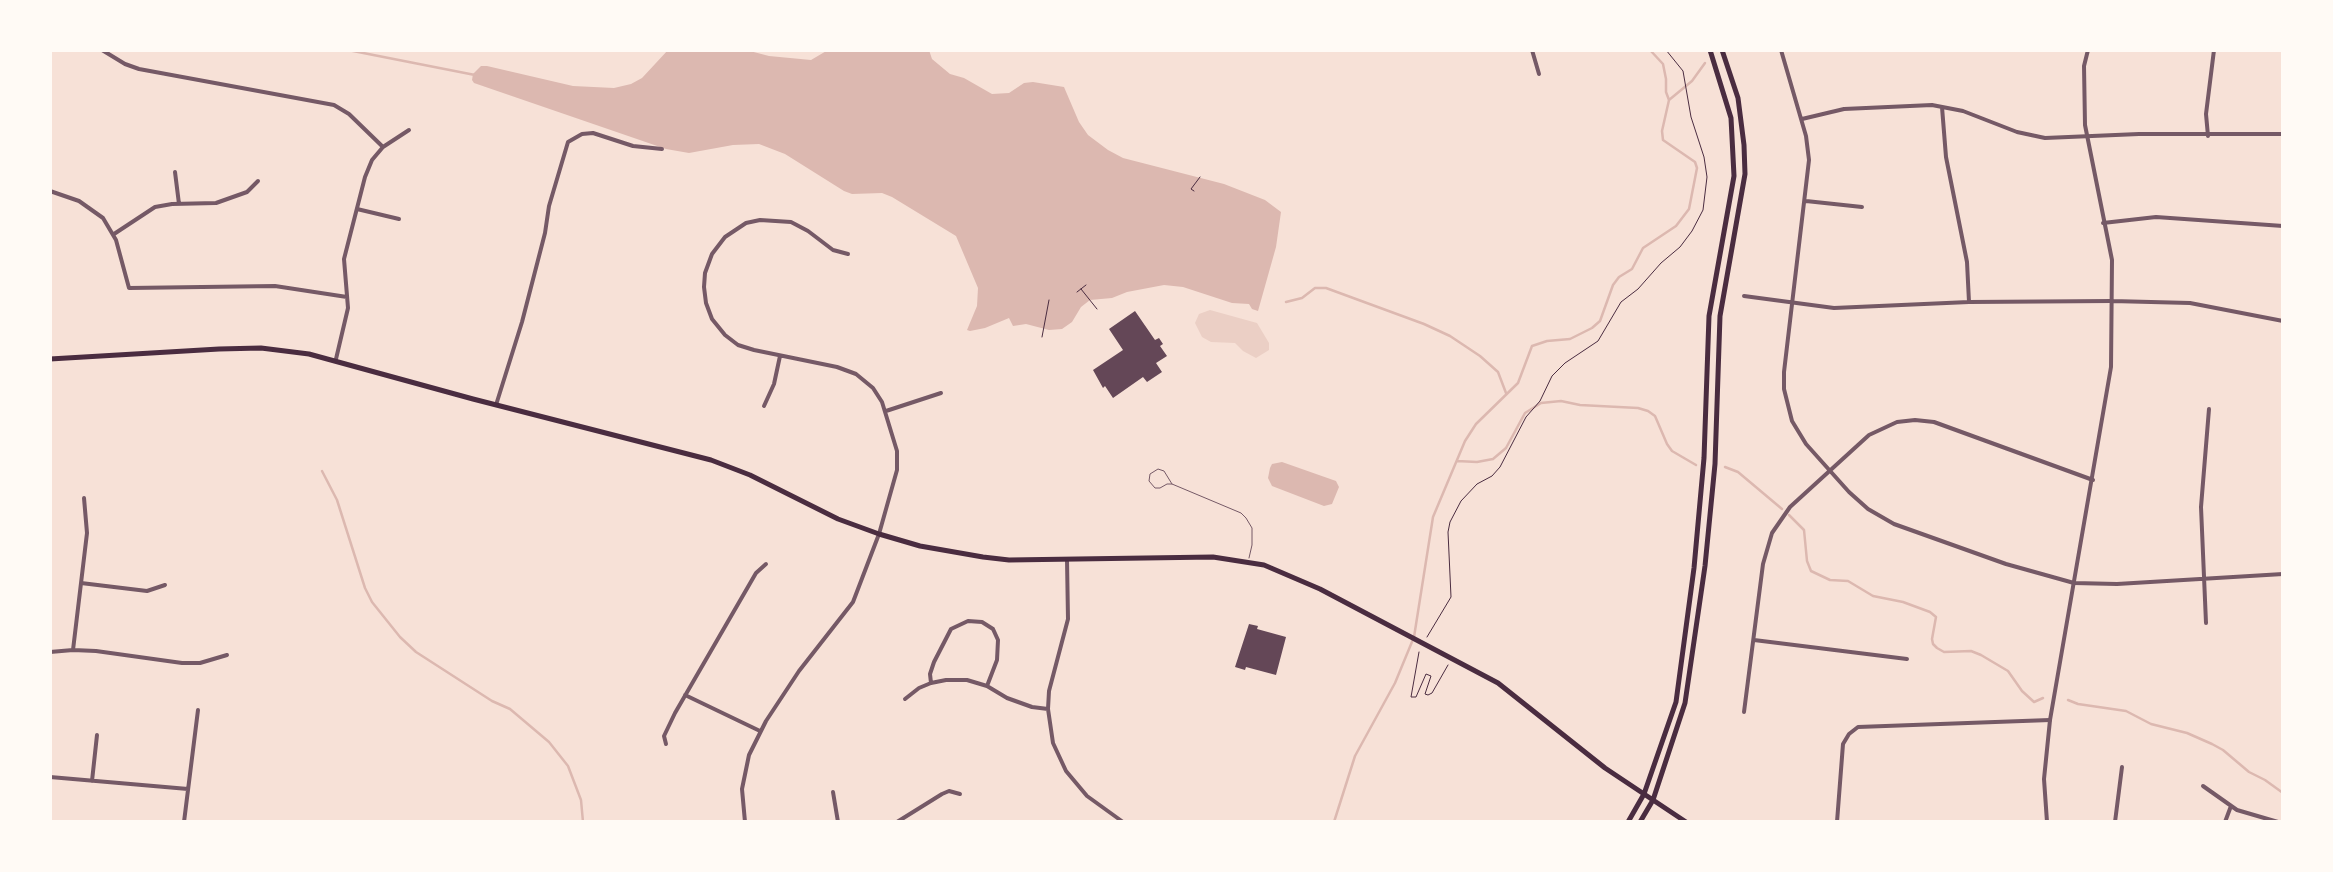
<!DOCTYPE html>
<html>
<head>
<meta charset="utf-8">
<style>
  body { margin:0 }
  #map { position:relative; width:2333px; height:872px; overflow:hidden; background:#f7e1d7; font-family:Helvetica,sans-serif }
  canvas { display:block }
  .frame { position:absolute; inset:0; border:52px solid #fffaf5; pointer-events:none }
</style>
</head>
<body>
<div id="map">
<canvas width="2333" height="872"></canvas>
<div class="frame"></div>
</div>
<script>
const ctx = document.querySelector('canvas').getContext('2d');
ctx.lineJoin = 'round';
function fillPath(path, color) {
  ctx.fillStyle = color;
  ctx.fill(path, 'evenodd');
}
function toPath(rows) {
  const path = new Path2D();
  for (const r of rows) {
    path.moveTo(r[0], r[1]);
    for (let i = 2; i < r.length; i += 2) path.lineTo(r[i], r[i + 1]);
  }
  return path;
}
function trace(path, color, width, dash) {
  ctx.strokeStyle = color;
  ctx.lineWidth = width;
  ctx.lineCap = dash ? 'butt' : 'round';
  ctx.setLineDash(dash || []);
  ctx.stroke(path);
}
const green = toPath([
  [1210,310,1257,323,1269,343,1269,350,1256,358,1243,351,1235,343,1211,342,1202,337,1195,323,1199,314]
]);
const water = toPath([
  [668,50,746,50,769,56,811,60,828,50,929,50,932,59,950,74,964,78,992,94,1009,93,1024,83,1033,82,1064,87,1079,122,1088,135,1108,150,1123,158,1224,184,1265,200,1281,212,1276,247,1258,311,1252,309,1249,304,1232,303,1183,287,1164,285,1127,292,1112,298,1090,300,1081,307,1072,322,1062,329,1049,330,1026,324,1013,326,1009,318,985,328,970,331,967,330,977,306,978,288,956,236,892,197,882,193,852,194,844,191,785,154,759,144,733,145,689,153,666,149,474,83,472,80,473,74,481,66,487,66,573,86,614,88,631,84,642,78],
  [1282,462,1336,481,1339,487,1332,504,1324,506,1272,486,1268,478,1270,468,1272,464]
]);
const stream = toPath([
  [348,50,475,75],
  [1669,100,1692,81,1705,63],
  [1286,302,1302,298,1315,288,1326,288,1424,324,1450,336,1480,356,1498,372,1506,393],
  [1457,461,1477,462,1493,459,1506,448,1525,413,1541,403,1561,401,1580,405,1638,408,1648,411,1655,416,1667,444,1672,451,1696,465],
  [1725,467,1738,472,1782,509],
  [322,471,337,500,365,588,372,602,400,637,416,652,492,701,510,709,549,742,568,766,581,800,583,822],
  [1789,515,1804,530,1807,561,1811,571,1830,580,1848,581,1873,596,1903,602,1930,612,1936,617,1932,639,1933,644,1937,648,1944,652,1971,651,1981,655,2008,671,2022,691,2034,702,2043,698],
  [2068,700,2078,704,2126,711,2151,724,2187,733,2212,744,2223,750,2249,772,2265,780,2283,793],
  [1334,822,1355,756,1395,683,1414,637,1433,517,1465,441,1476,424,1518,383,1532,346,1547,341,1570,339,1592,328,1600,321,1613,285,1619,277,1632,269,1643,248,1676,226,1689,209,1697,168,1695,162,1663,140,1662,131,1669,100,1666,92,1666,79,1663,64,1650,50]
]);
const building = toPath([
  [1135,311,1155,340,1159,338,1163,344,1160,346,1167,356,1156,363,1162,372,1147,382,1143,377,1113,398,1105,386,1103,388,1093,370,1123,350,1109,329],
  [1249,624,1258,626,1257,629,1286,637,1276,675,1246,667,1245,670,1235,667]
]);
const path = toPath([
  [1194,191,1191,189,1200,177],
  [1081,289,1097,309],
  [1077,292,1086,285],
  [1042,337,1049,300],
  [1427,637,1451,597,1448,532,1450,522,1461,501,1477,484,1492,476,1500,467,1526,417,1540,401,1552,376,1565,363,1598,341,1621,302,1638,289,1661,263,1680,247,1692,231,1703,210,1707,177,1704,157,1691,117,1683,71,1666,50],
  [1419,652,1411,697,1416,697,1426,674,1431,676,1425,694,1428,695,1432,693,1448,665]
]);
const service = toPath([
  [1172,484,1164,471,1158,469,1150,474,1149,481,1155,488,1160,488,1167,484,1172,484,1241,513,1246,518,1252,528,1252,545,1249,558]
]);
const minor = toPath([
  [102,50,125,64,139,69,334,105,349,114,383,147],
  [1532,50,1539,74],
  [1781,50,1806,136,1809,160,1784,372,1784,389,1792,421,1806,444,1849,492,1868,509,1894,524,2006,564,2074,583,2117,584,2283,574],
  [1942,107,1946,157,1967,262,1969,302],
  [1802,119,1844,109,1932,105,1963,111,2017,132,2045,138,2139,134,2283,134],
  [2208,136,2206,114,2214,50],
  [175,172,179,204],
  [50,191,79,201,103,218,116,240,129,288,275,286,347,297],
  [1806,201,1862,207],
  [357,209,399,219],
  [2103,223,2156,217,2283,226],
  [114,234,155,207,172,204,216,203,247,192,258,181],
  [1744,296,1834,308,1969,302,2112,301],
  [336,359,348,308,344,259,365,177,372,160,383,147,409,130],
  [496,405,522,322,545,233,549,206,568,142,582,134,593,133,633,146,662,149],
  [764,406,774,384,780,356],
  [886,411,941,393],
  [81,583,147,591,165,585],
  [2206,623,2201,507,2209,409],
  [1754,640,1907,659],
  [73,650,87,533,84,498],
  [50,652,73,650,96,651,182,663,200,663,227,655],
  [987,686,967,680,946,680,931,683,930,674,934,662,951,629,968,621,982,622,993,629,998,640,997,660,987,686,1007,698,1032,707,1048,709,1049,691,1068,619,1067,560],
  [685,695,760,731],
  [905,699,919,688,931,683],
  [1048,709,1053,743,1066,771,1087,796,1123,822],
  [1744,712,1763,564,1772,533,1790,507,1869,435,1897,422,1915,420,1934,422,2093,480],
  [666,744,664,736,675,713,756,573,766,564],
  [50,777,188,789],
  [92,781,97,735],
  [2203,786,2237,810,2278,822],
  [833,792,838,822],
  [184,822,198,710],
  [745,822,742,789,749,755,766,721,799,671,853,602,879,534,897,470,897,451,882,402,873,388,856,374,837,367,754,350,738,345,725,335,712,319,706,303,704,287,705,273,712,254,725,237,746,223,760,220,791,222,808,231,833,250,848,254],
  [897,822,942,794,949,791,960,794],
  [1837,822,1843,744,1849,734,1858,727,2050,720],
  [2115,822,2122,767],
  [2225,822,2231,806]
]);
const tertiary = toPath([
  [2112,301,2190,303,2283,321],
  [2047,822,2044,779,2050,720,2111,367,2112,260,2085,125,2084,66,2088,50]
]);
const secondary = toPath([
  [50,359,219,349,261,348,309,354,473,399,711,460,750,475,838,519,879,534,920,546,983,557,1009,560,1213,557,1264,565,1320,589,1498,683,1605,768,1686,822],
  [1628,822,1644,794,1676,702,1694,568,1704,458,1709,316,1734,176,1731,118,1710,50],
  [1640,822,1653,800,1685,703,1705,566,1715,464,1720,316,1745,174,1744,145,1738,98,1722,50]
]);
fillPath(green, '#ebcfc5');
fillPath(water, '#dcb8b0');
trace(stream, '#dcb8b0', 2.5);
fillPath(building, '#644757');
trace(path, '#4a2c40', 1);
trace(service, '#755966', 1);
trace(minor, '#755966', 4);
trace(tertiary, '#755966', 4);
trace(secondary, '#4a2c40', 5);
</script>
</body>
</html>
